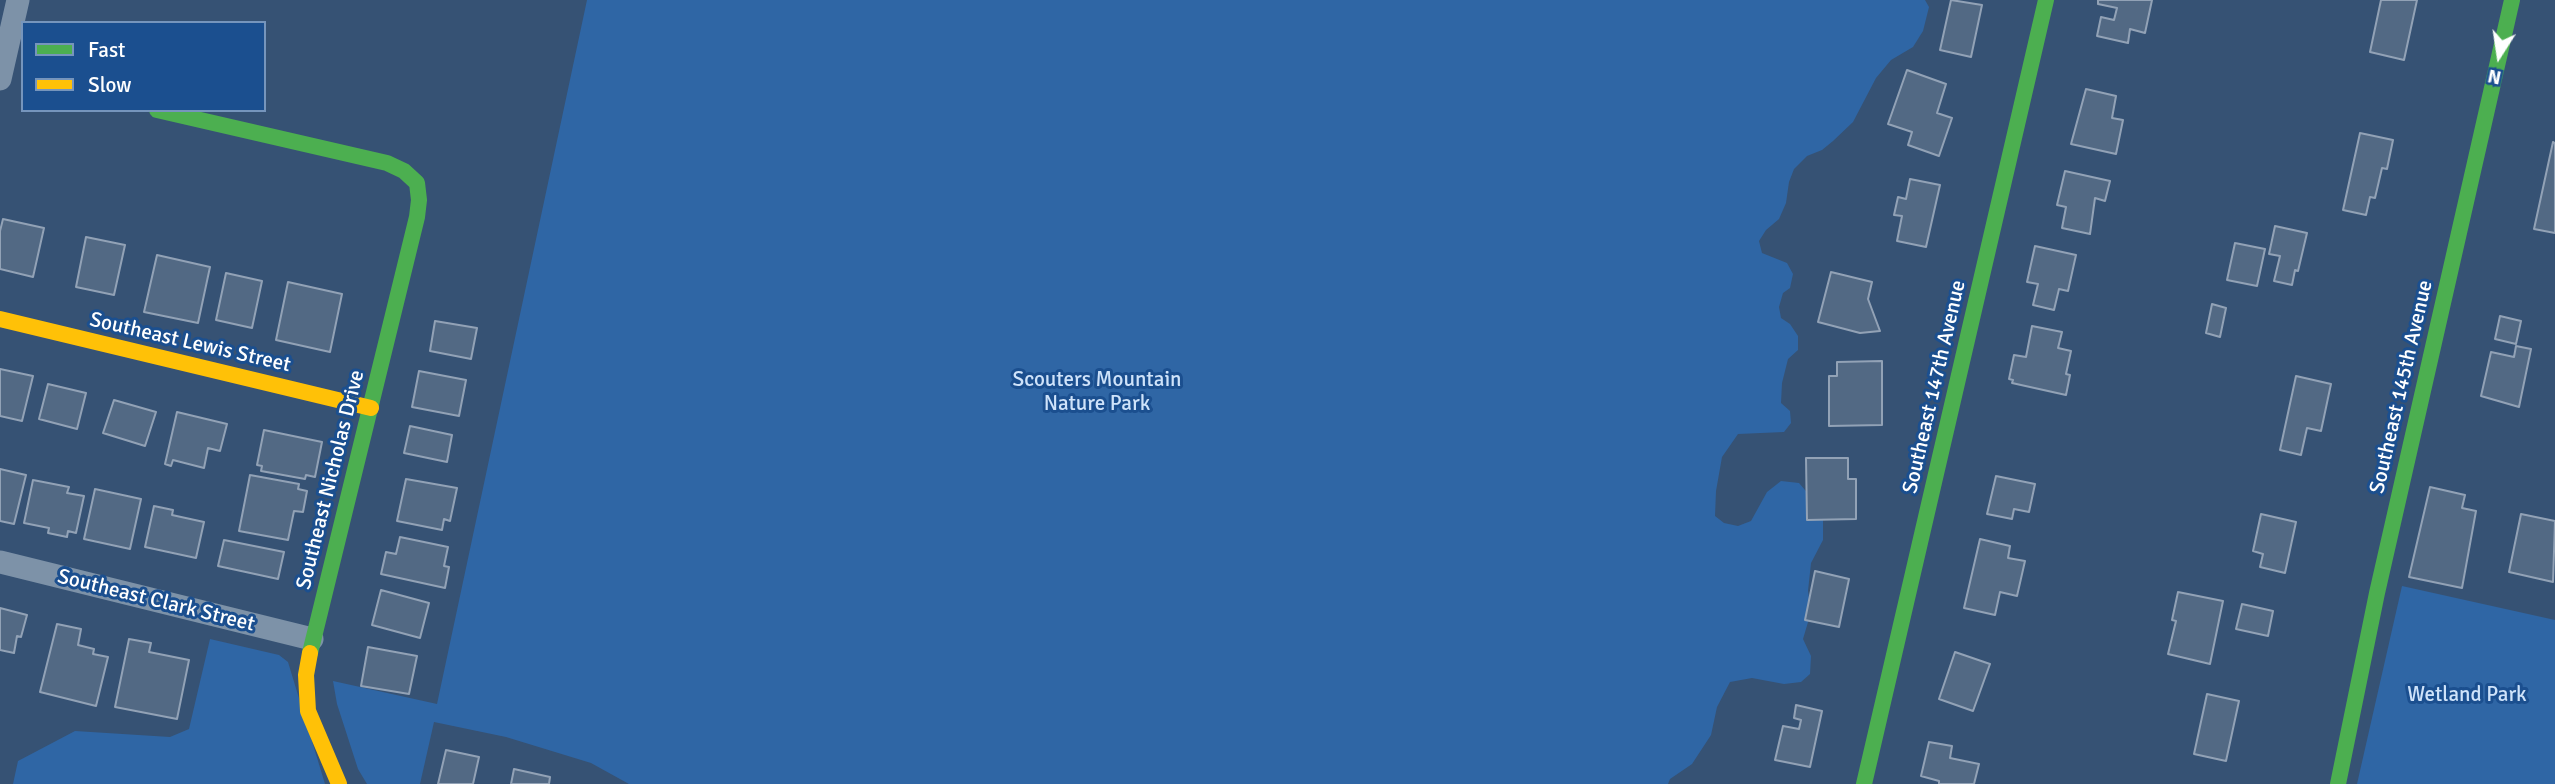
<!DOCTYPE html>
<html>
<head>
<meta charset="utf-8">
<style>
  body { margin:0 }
  #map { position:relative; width:2555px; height:784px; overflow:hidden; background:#365274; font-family:Signika,sans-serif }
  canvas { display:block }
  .legend { position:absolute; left:21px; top:21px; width:245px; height:91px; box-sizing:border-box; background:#1b4f8f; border:2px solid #7695bc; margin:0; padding:9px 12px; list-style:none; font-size:21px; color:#fff }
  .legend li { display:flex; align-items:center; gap:14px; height:35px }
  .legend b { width:35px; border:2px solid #7695bc }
  .north { position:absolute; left:2464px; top:21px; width:70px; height:70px; -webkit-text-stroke:5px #1b4f8f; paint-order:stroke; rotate:192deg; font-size:19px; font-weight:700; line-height:28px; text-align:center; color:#fff }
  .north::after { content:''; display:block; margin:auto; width:24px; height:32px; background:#fff; clip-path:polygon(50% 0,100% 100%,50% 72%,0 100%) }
</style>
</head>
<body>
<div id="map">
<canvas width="2555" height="784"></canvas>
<ul class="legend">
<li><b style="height:9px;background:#4caf50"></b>Fast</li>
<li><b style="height:9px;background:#ffc107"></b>Slow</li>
</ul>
<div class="north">N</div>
</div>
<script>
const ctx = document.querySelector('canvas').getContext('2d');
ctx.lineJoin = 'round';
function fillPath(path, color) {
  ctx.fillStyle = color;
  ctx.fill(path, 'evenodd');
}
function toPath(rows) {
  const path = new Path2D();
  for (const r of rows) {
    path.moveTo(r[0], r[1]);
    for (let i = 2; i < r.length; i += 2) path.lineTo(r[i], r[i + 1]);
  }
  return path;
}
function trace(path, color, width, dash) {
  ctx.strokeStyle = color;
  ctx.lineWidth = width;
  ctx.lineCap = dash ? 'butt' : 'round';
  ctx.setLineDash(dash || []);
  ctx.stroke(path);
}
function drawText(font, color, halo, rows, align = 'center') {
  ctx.font = font + ' Signika,sans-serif';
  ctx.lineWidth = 6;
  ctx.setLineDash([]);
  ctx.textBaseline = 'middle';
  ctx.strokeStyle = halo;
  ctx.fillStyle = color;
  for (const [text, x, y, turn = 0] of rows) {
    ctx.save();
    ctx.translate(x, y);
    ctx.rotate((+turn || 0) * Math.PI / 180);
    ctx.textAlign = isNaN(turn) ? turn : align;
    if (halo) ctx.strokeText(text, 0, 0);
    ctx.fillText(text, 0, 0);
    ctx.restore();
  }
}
const green = toPath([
  [587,0,1925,0,1929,7,1923,31,1913,47,1891,60,1876,78,1853,122,1833,141,1822,150,1807,156,1794,169,1789,182,1786,203,1779,219,1766,230,1759,241,1762,253,1787,263,1793,274,1790,288,1783,293,1779,307,1781,318,1790,324,1798,336,1798,350,1788,359,1782,383,1781,403,1790,411,1791,423,1784,432,1738,434,1722,457,1716,491,1715,516,1724,523,1738,526,1751,521,1767,492,1781,481,1799,483,1823,511,1823,540,1811,563,1808,591,1811,612,1803,639,1811,656,1810,674,1801,682,1784,684,1752,678,1730,682,1717,707,1711,735,1692,764,1670,779,1668,784,629,784,591,763,506,737,434,722,420,784,367,784,358,769,337,704,333,681,437,704],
  [2402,586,2555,620,2555,784,2357,784],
  [210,639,279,655,288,662,325,784,13,784,18,761,75,731,170,737,189,729]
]);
const building = toPath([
  [1951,0,1982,5,1971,57,1940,50,1951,0],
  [2098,0,2152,0,2145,33,2130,29,2128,43,2097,36,2101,17,2114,20,2117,8,2098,4,2098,0],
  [2381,0,2417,0,2404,60,2370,52,2381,0],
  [1907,70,1946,84,1937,113,1952,118,1939,156,1908,145,1912,132,1888,124,1907,70],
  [2086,89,2116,96,2112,118,2123,120,2116,154,2071,144,2086,89],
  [2360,133,2393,140,2387,169,2382,168,2375,198,2370,197,2366,215,2343,210,2360,133],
  [2553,142,2555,143,2555,233,2534,229,2553,142],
  [2065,171,2110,181,2105,201,2095,198,2090,234,2062,228,2066,207,2057,205,2065,171],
  [1910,179,1940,185,1926,247,1897,241,1902,216,1894,215,1898,197,1906,199,1910,179],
  [3,219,44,228,33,277,0,269,0,231,3,219],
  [2275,226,2307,233,2298,271,2295,270,2292,285,2274,281,2280,256,2269,254,2275,226],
  [86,237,125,245,114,295,76,287,86,237],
  [2235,243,2265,249,2257,286,2227,280,2235,243],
  [2035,246,2076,255,2068,291,2059,289,2054,310,2033,305,2038,284,2027,282,2035,246],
  [157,255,210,267,198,323,144,312,157,255],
  [1831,272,1872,282,1868,299,1880,331,1860,333,1818,322,1831,272],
  [226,273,262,281,252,328,216,320,226,273],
  [288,282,342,294,330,352,276,340,288,282],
  [2212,304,2226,308,2220,337,2206,333,2212,304],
  [2500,316,2521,321,2516,344,2495,339,2500,316],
  [435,321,477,328,471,359,430,351,435,321],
  [2032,326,2062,332,2058,348,2071,351,2066,374,2070,375,2066,395,2012,383,2013,380,2009,379,2014,355,2026,357,2032,326],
  [2516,346,2531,349,2519,407,2481,396,2491,352,2514,357,2516,346],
  [1882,361,1882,425,1829,426,1829,376,1837,376,1837,362,1882,361],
  [0,369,33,376,22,421,0,416,0,369],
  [419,371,466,380,459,416,412,407,419,371],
  [2296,376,2331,384,2321,431,2307,428,2301,455,2280,450,2296,376],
  [48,384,86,393,77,429,39,419,48,384],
  [114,400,156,412,145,446,103,433,114,400],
  [177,412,227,424,220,451,208,448,204,468,173,460,171,466,165,464,177,412],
  [410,426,452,435,447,462,404,453,410,426],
  [264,430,322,442,315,477,306,475,305,479,261,471,262,466,257,465,264,430],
  [1806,458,1848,458,1848,479,1856,479,1856,519,1807,520,1806,458],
  [0,469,26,475,14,524,0,521,0,469],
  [250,475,299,484,298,489,307,491,303,512,294,511,288,540,239,531,250,475],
  [1996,476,2035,484,2029,512,2014,509,2012,519,1987,514,1996,476],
  [406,479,457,488,450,521,444,519,442,530,397,521,406,479],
  [33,480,69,487,67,493,84,496,76,533,68,531,67,537,48,533,49,528,24,523,33,480],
  [2430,487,2465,495,2462,508,2476,511,2462,588,2409,577,2430,487],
  [95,489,141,499,130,549,84,539,95,489],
  [154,506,173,510,172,515,204,522,196,558,145,547,154,506],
  [2261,514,2296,522,2285,573,2260,567,2263,554,2253,551,2261,514],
  [2521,514,2555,521,2553,582,2509,572,2521,514],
  [400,537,448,547,444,566,449,567,445,588,381,574,386,552,396,554,400,537],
  [1980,539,2010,546,2008,558,2025,561,2017,596,2000,592,1995,615,1964,608,1980,539],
  [224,540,284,552,278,579,218,566,224,540],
  [1815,571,1849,579,1839,627,1805,620,1815,571],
  [381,590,429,603,420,638,372,625,381,590],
  [2178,592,2223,601,2210,664,2168,654,2176,621,2172,620,2178,592],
  [2242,604,2273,611,2268,636,2236,629,2242,604],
  [0,608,27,615,21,637,17,636,14,653,0,650,0,608],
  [57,624,81,629,78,645,94,649,93,654,108,657,96,706,40,692,57,624],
  [129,639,151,643,149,652,189,660,177,719,115,707,129,639],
  [368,647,417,656,409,694,361,686,368,647],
  [1955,652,1990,664,1973,711,1939,699,1955,652],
  [2207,694,2239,701,2226,761,2194,754,2207,694],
  [1796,705,1822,711,1810,767,1775,760,1783,726,1799,729,1801,720,1794,718,1796,705],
  [1929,742,1952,746,1950,758,1979,764,1974,784,1939,784,1939,781,1921,776,1929,742],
  [446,750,479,757,473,784,438,784,446,750],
  [514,769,550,777,549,784,511,784,514,769]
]);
const street = toPath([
  [0,79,18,0],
  [0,562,312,639]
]);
const fast = toPath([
  [157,110,387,163,404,171,417,183,419,200,417,217,310,653],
  [1864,784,2046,0],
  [2338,784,2377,593,2512,0]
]);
const slow = toPath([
  [0,319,371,408],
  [310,653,306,675,308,711,339,784]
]);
const streetNames = [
  ["Southeast Lewis Street",190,343,13],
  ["Southeast 147th Avenue",1935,387,-77],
  ["Southeast 145th Avenue",2402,387,-77],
  ["Southeast Nicholas Drive",331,480,-76],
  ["Southeast Clark Street",156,601,14]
];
const parkNames = [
  ["Scouters Mountain",1097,380],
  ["Nature Park",1097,404],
  ["Wetland Park",2467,695]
];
fillPath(green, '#2f66a5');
fillPath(building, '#526984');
trace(building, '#92a2b6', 2);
trace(street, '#7d92a8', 23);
trace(fast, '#4caf50', 16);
trace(slow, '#ffc107', 16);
drawText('21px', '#fff', '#1b4f8f', streetNames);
drawText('21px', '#cfe3fa', '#1b4f8f', parkNames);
</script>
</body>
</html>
